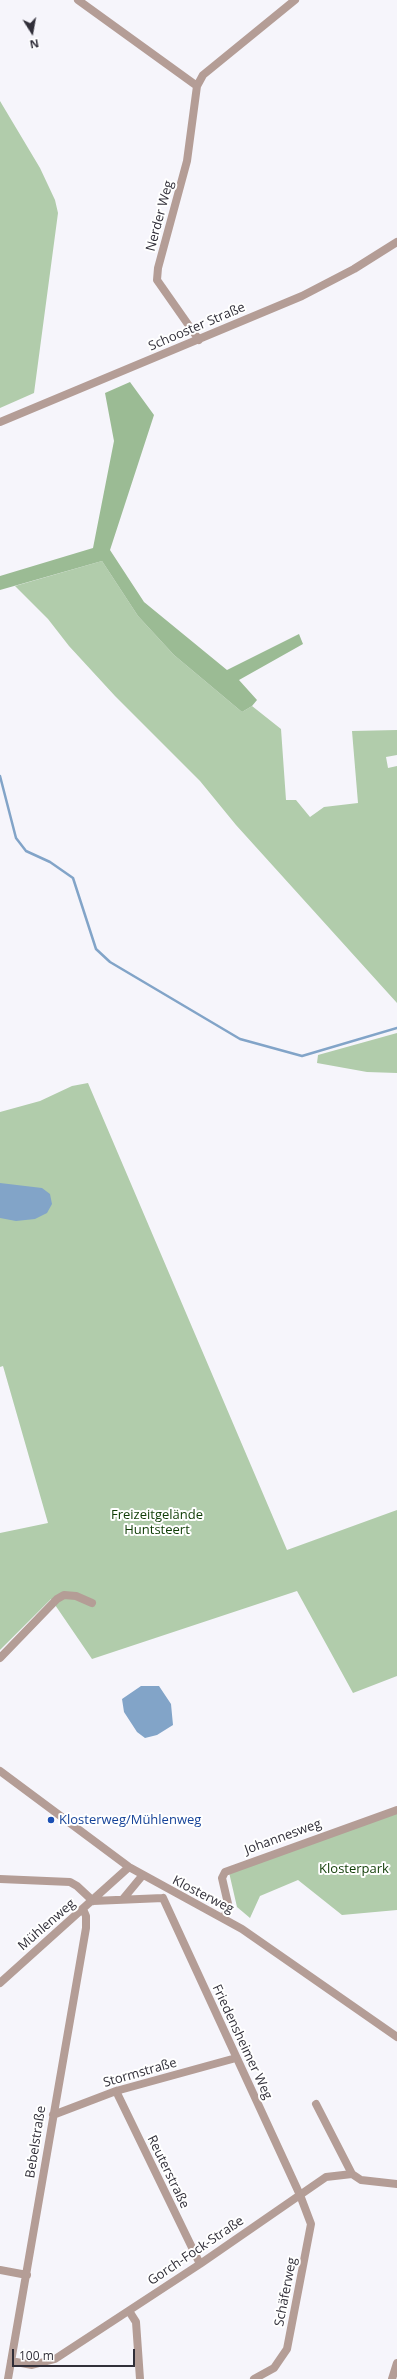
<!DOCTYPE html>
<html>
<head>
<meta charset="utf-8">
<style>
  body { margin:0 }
  #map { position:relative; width:397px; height:2379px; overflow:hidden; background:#f6f5fb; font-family:"Open Sans",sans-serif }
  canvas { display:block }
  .north { position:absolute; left:12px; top:12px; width:40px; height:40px; -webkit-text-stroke:3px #fff; paint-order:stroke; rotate:169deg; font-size:11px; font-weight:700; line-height:16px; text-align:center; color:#312f39 }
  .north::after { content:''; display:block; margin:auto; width:14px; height:18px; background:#312f39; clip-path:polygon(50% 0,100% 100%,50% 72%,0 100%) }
  .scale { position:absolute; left:12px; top:2349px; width:123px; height:18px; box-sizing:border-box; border:2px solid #312f39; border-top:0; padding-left:5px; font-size:12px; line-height:14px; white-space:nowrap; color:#312f39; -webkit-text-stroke:3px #fff; paint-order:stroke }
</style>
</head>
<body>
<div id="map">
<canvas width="397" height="2379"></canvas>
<div class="north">N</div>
<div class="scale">100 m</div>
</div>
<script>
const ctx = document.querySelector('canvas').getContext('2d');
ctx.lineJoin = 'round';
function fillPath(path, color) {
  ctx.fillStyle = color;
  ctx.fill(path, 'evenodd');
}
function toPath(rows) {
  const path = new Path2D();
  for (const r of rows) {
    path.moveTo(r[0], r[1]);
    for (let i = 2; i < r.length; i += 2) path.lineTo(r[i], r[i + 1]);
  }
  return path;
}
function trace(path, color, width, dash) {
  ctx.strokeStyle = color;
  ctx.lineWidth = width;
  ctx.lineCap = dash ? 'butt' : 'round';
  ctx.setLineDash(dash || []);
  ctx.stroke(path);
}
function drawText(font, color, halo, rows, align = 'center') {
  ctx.font = font + ' "Open Sans",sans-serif';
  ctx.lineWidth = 4;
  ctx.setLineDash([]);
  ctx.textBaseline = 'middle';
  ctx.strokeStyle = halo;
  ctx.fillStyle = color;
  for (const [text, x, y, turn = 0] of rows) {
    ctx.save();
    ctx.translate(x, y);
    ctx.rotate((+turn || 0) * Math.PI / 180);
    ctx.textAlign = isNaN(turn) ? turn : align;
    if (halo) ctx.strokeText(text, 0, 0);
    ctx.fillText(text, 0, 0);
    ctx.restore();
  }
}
const green = toPath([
  [0,101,40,168,55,200,58,213,34,393,0,408],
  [102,561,138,616,174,655,242,712,252,706,281,729,286,800,296,800,310,817,324,807,358,803,352,731,397,730,397,755,386,757,388,768,397,766,397,1003,236,825,200,781,115,696,69,646,48,619,15,586],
  [397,1033,397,1073,367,1072,317,1063,318,1055],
  [88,1083,287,1550,397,1510,397,1676,353,1693,297,1591,92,1659,51,1599,0,1650,0,1533,48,1523,3,1366,0,1367,0,1112,40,1101,72,1086],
  [397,1807,397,1910,342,1915,298,1880,260,1896,250,1918,237,1907,228,1868]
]);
const forest = toPath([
  [130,382,154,415,110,550,144,602,227,670,299,634,303,644,239,680,257,700,252,706,242,712,174,655,138,616,102,561,0,590,0,576,93,548,114,441,105,393]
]);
const water = toPath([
  [0,1183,42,1188,50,1194,52,1204,47,1213,35,1219,16,1221,0,1218],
  [141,1686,159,1686,171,1704,173,1725,157,1735,145,1738,137,1732,124,1712,122,1699]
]);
const stream = toPath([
  [0,776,16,838,26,851,50,862,73,878,96,949,110,962,240,1039,302,1056,397,1028]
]);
const minor = toPath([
  [78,0,197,86],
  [199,340,157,280,158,268,187,161,197,86,203,75,295,0],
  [0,422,302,296,354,269,397,242],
  [0,1658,57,1599,64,1595,76,1596,92,1603],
  [0,1771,129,1867,242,1929,397,2037],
  [0,1879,70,1882,77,1886,93,1901],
  [163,1898,300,2195,311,2224,287,2349,274,2368,254,2379],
  [123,1899,142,1876],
  [93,1901,163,1898],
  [223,1918,229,1908,222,1878,225,1872,397,1810],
  [0,1983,129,1867],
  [116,2091,200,2264],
  [316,2104,352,2174],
  [53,2115,116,2091,236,2058],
  [0,2270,27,2275],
  [129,2311,136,2322,140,2379],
  [11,2361,32,2365,55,2359,200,2264,326,2177,352,2174,361,2180,397,2184],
  [8,2379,86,1928,86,1916,83,1909],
  [392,2379,397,2363]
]);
const markers = [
  [51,1820,4,"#1a4fb4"]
];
const streetNames = [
  ["Nerder Weg",160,216,-75],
  ["Schooster Straße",197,327,-23],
  ["Johannesweg",283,1837,-20],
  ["Klosterweg",203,1895,27],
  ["Mühlenweg",47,1925,-41],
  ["Friedensheimer Weg",242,2042,65],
  ["Stormstraße",140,2073,-16],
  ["Bebelstraße",36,2142,-81],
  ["Reuterstraße",168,2172,64],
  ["Gorch-Fock-Straße",196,2251,-34],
  ["Schäferweg",286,2292,-79]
];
const parkNames = [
  ["Freizeitgelände",157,1515],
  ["Huntsteert",157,1530],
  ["Klosterpark",354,1869]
];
const transitNames = [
  ["Klosterweg/Mühlenweg",59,1820]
];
fillPath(green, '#b1ccab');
fillPath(forest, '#9bbb94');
fillPath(water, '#82a4c8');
trace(stream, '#82a4c8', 2.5);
trace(minor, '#b49d96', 8);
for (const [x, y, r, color] of markers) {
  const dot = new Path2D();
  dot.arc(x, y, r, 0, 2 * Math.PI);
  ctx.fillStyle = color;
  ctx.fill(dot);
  trace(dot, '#fff', 1.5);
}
drawText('13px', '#312f39', '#fff', streetNames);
drawText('13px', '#0f3c05', '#fff', parkNames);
drawText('13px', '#164399', '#fff', transitNames, 'left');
</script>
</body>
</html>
